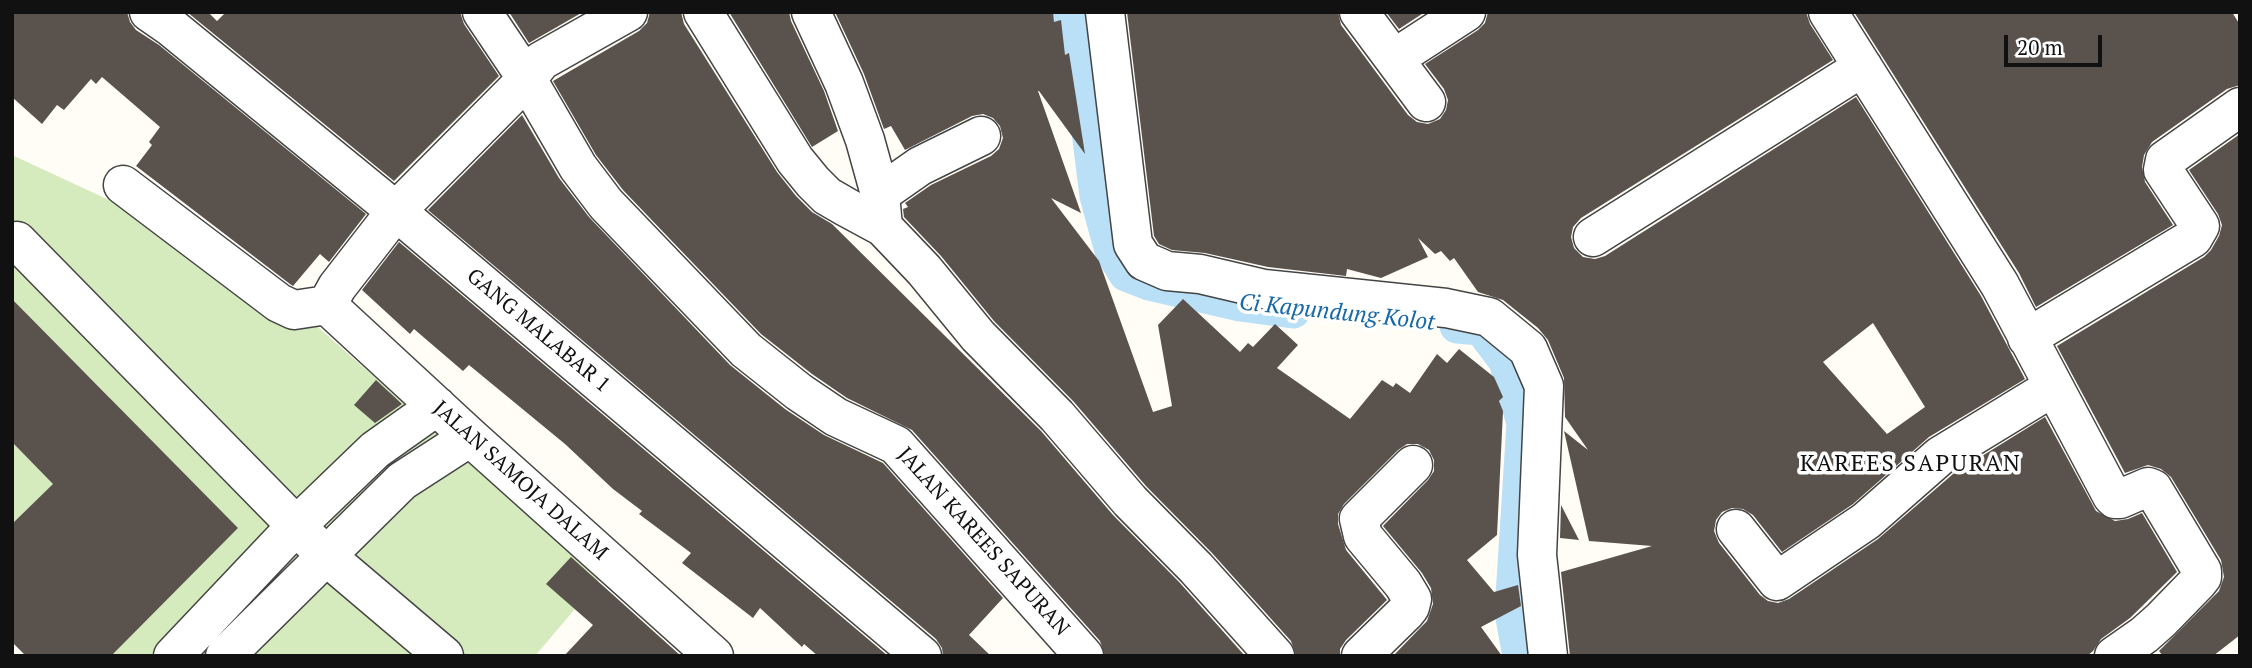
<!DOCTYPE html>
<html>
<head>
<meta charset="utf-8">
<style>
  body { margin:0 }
  #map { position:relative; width:2252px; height:668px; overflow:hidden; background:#fffdf5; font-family:"PT Serif",serif }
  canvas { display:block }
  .frame { position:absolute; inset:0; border:14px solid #111; pointer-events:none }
  .scale { position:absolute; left:2004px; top:35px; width:98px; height:32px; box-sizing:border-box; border:4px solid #111; border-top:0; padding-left:9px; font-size:21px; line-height:24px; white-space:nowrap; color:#111; -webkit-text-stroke:5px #fff; paint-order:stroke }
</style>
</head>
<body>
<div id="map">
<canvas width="2252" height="668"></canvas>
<div class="frame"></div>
<div class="scale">20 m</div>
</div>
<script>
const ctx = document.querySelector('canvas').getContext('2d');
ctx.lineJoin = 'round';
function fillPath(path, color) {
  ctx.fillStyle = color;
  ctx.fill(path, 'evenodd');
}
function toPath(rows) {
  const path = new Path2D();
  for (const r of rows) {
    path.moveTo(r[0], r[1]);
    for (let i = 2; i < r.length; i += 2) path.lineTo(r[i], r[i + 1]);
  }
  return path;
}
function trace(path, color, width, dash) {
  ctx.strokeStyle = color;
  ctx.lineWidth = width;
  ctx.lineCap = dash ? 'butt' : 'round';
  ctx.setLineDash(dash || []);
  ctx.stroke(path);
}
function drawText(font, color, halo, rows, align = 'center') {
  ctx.font = font + ' "PT Serif",serif';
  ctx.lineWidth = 7;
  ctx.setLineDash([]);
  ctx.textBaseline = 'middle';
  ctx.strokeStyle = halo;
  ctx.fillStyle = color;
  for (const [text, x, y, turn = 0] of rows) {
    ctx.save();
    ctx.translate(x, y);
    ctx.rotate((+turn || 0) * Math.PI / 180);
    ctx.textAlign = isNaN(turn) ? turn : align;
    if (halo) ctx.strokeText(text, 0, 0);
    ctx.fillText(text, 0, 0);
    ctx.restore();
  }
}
const green = toPath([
  [12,155,245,263,602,577,535,656,111,656,12,524,12,442,39,469,110,398,12,299],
  [123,413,238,528,166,599,52,483]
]);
const canal = toPath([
  [1070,12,1083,83,1097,196,1112,251,1126,274,1149,283,1240,304,1293,311],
  [1457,326,1481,328,1506,361,1524,423,1512,612,1520,656]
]);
const building = toPath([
  [12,12,127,12,130,22,136,30,159,45,366,214,329,262,320,254,293,286,290,284,136,166,152,145,149,142,160,127,102,77,96,84,91,79,64,110,57,105,42,124,12,97],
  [187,12,208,12,217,21,226,12,460,12,464,24,499,76,394,181],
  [509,12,583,12,529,43],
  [650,12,681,12,684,24,777,172,796,196,812,212,832,224,1041,431,1113,515,1180,583,1245,656,1105,656,1100,641,912,430,847,398,812,374,761,334,623,190,596,155,553,81,639,31,647,23],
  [729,12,789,12,791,21,824,91,838,131,812,147],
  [835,12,1053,12,1054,22,1061,20,1065,55,1069,53,1085,154,1039,91,1038,91,1081,213,1051,198,1099,261,1153,412,1172,406,1158,325,1183,299,1240,352,1248,343,1253,347,1275,324,1298,345,1277,368,1350,419,1382,380,1393,387,1396,383,1410,393,1437,354,1447,363,1459,349,1494,377,1503,397,1499,401,1503,411,1497,535,1467,560,1494,592,1518,585,1521,606,1481,627,1502,656,1393,656,1427,621,1433,604,1431,588,1422,573,1383,526,1428,480,1434,471,1434,460,1429,450,1418,444,1407,444,1398,450,1344,504,1338,514,1338,524,1346,550,1387,600,1346,640,1340,649,1340,656,1296,656,1291,641,1212,553,1146,486,1074,402,994,321,941,256,904,217,903,209,908,207,905,203,931,185,991,156,999,149,1003,138,1000,126,993,118,983,114,972,116,905,150,891,126,884,129,864,74],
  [1127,12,1338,12,1341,25,1408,115,1417,122,1428,124,1440,119,1446,110,1448,100,1444,89,1425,64,1478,30,1485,23,1488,12,1806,12,1810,24,1833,60,1581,218,1573,227,1571,237,1574,248,1583,257,1595,259,1605,256,1856,97,1981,296,2025,379,1929,437,1853,504,1782,552,1753,515,1743,509,1732,508,1722,512,1716,520,1714,531,1719,543,1760,595,1768,601,1778,603,1789,599,1878,539,1953,474,2045,417,2096,511,2115,521,2128,519,2142,513,2177,572,2130,618,2101,639,2093,651,2087,656,1570,656,1561,572,1652,546,1589,541,1564,431,1588,450,1565,417,1564,378,1548,340,1538,328,1503,300,1478,292,1454,258,1450,261,1441,251,1435,254,1418,238,1428,257,1381,278,1347,269,1346,276,1268,267,1205,253,1172,250,1159,244,1154,236],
  [1873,323,1925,407,1887,434,1823,362],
  [1386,12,1425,12,1399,29],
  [1854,12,2232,12,2240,25,2240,85,2227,89,2152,142,2144,155,2142,167,2145,182,2173,225,2036,307,2019,273],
  [522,115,559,178,589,217,730,365,785,409,824,435,883,463,1003,598,969,635,991,656,943,656,942,648,936,639,428,210],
  [2240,134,2240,635,2213,656,2163,656,2159,651,2219,591,2224,577,2221,560,2171,477,2161,469,2148,465,2125,473,2057,346,2204,257,2211,250,2219,236,2222,225,2218,214,2189,170],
  [399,242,888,656,818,656,804,644,802,647,760,608,753,618,682,563,691,553,639,514,642,511,613,489,565,444,469,365,463,371,414,329,410,334,362,290],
  [12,299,238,528,111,656,26,656,12,642,12,524,53,484,12,442],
  [376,380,402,404,375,423,354,405],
  [1561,505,1579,540,1560,538],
  [571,557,681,656,564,656,593,625,546,584]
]);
const minor = toPath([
  [149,12,172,28,396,211,922,656],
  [482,12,527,79,578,167,606,204,746,350,799,392,836,417,896,445,1084,656],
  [703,12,795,160,813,182,827,196,846,207,883,227,924,270,978,336,1057,416,1130,501,1196,568,1275,656],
  [811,12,844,83,865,140,880,194,883,227],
  [1105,12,1133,244,1144,261,1167,271,1200,274,1264,289,1446,308,1489,317,1528,349,1544,386,1537,555,1548,656],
  [1359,12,1426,102],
  [1828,12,2000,285,2112,496,2115,499,2120,499,2148,487,2153,489,2202,571,2202,577,2198,582,2161,620,2144,635,2114,656],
  [1395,58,1466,12],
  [123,185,279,303,294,310,327,305],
  [880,194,920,166,981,136],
  [1593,237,1863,67],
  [17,241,325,555,444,656],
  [327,305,470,437,714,656],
  [327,305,337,287,396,211,527,79,541,61,628,12],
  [2027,338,2193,238,2200,226,2163,170,2165,160,2240,107],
  [1736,529,1777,581,1866,521,1940,456,2053,387],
  [173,656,296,526,375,450,437,406],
  [225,656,402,481,470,437],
  [1361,656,1406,612,1410,607,1412,599,1403,584,1363,536,1359,519,1413,465]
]);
const streetNames = [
  ["GANG MALABAR 1",538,331,40],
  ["JALAN SAMOJA DALAM",520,481,42],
  ["JALAN KAREES SAPURAN",983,542,48]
];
const waterNames = [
  ["Ci Kapundung Kolot",1337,313,6]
];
const neighbourhoodNames = [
  ["KAREES SAPURAN",1911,464]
];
fillPath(green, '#d5ebbd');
trace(canal, '#b9e0f7', 35);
fillPath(building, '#5a524d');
trace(minor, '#444', 41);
trace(minor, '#fff', 38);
drawText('21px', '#111', '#fff', streetNames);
drawText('italic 23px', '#1768a6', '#fff', waterNames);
ctx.letterSpacing = '2px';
drawText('23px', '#111', '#fff', neighbourhoodNames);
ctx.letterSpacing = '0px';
</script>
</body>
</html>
